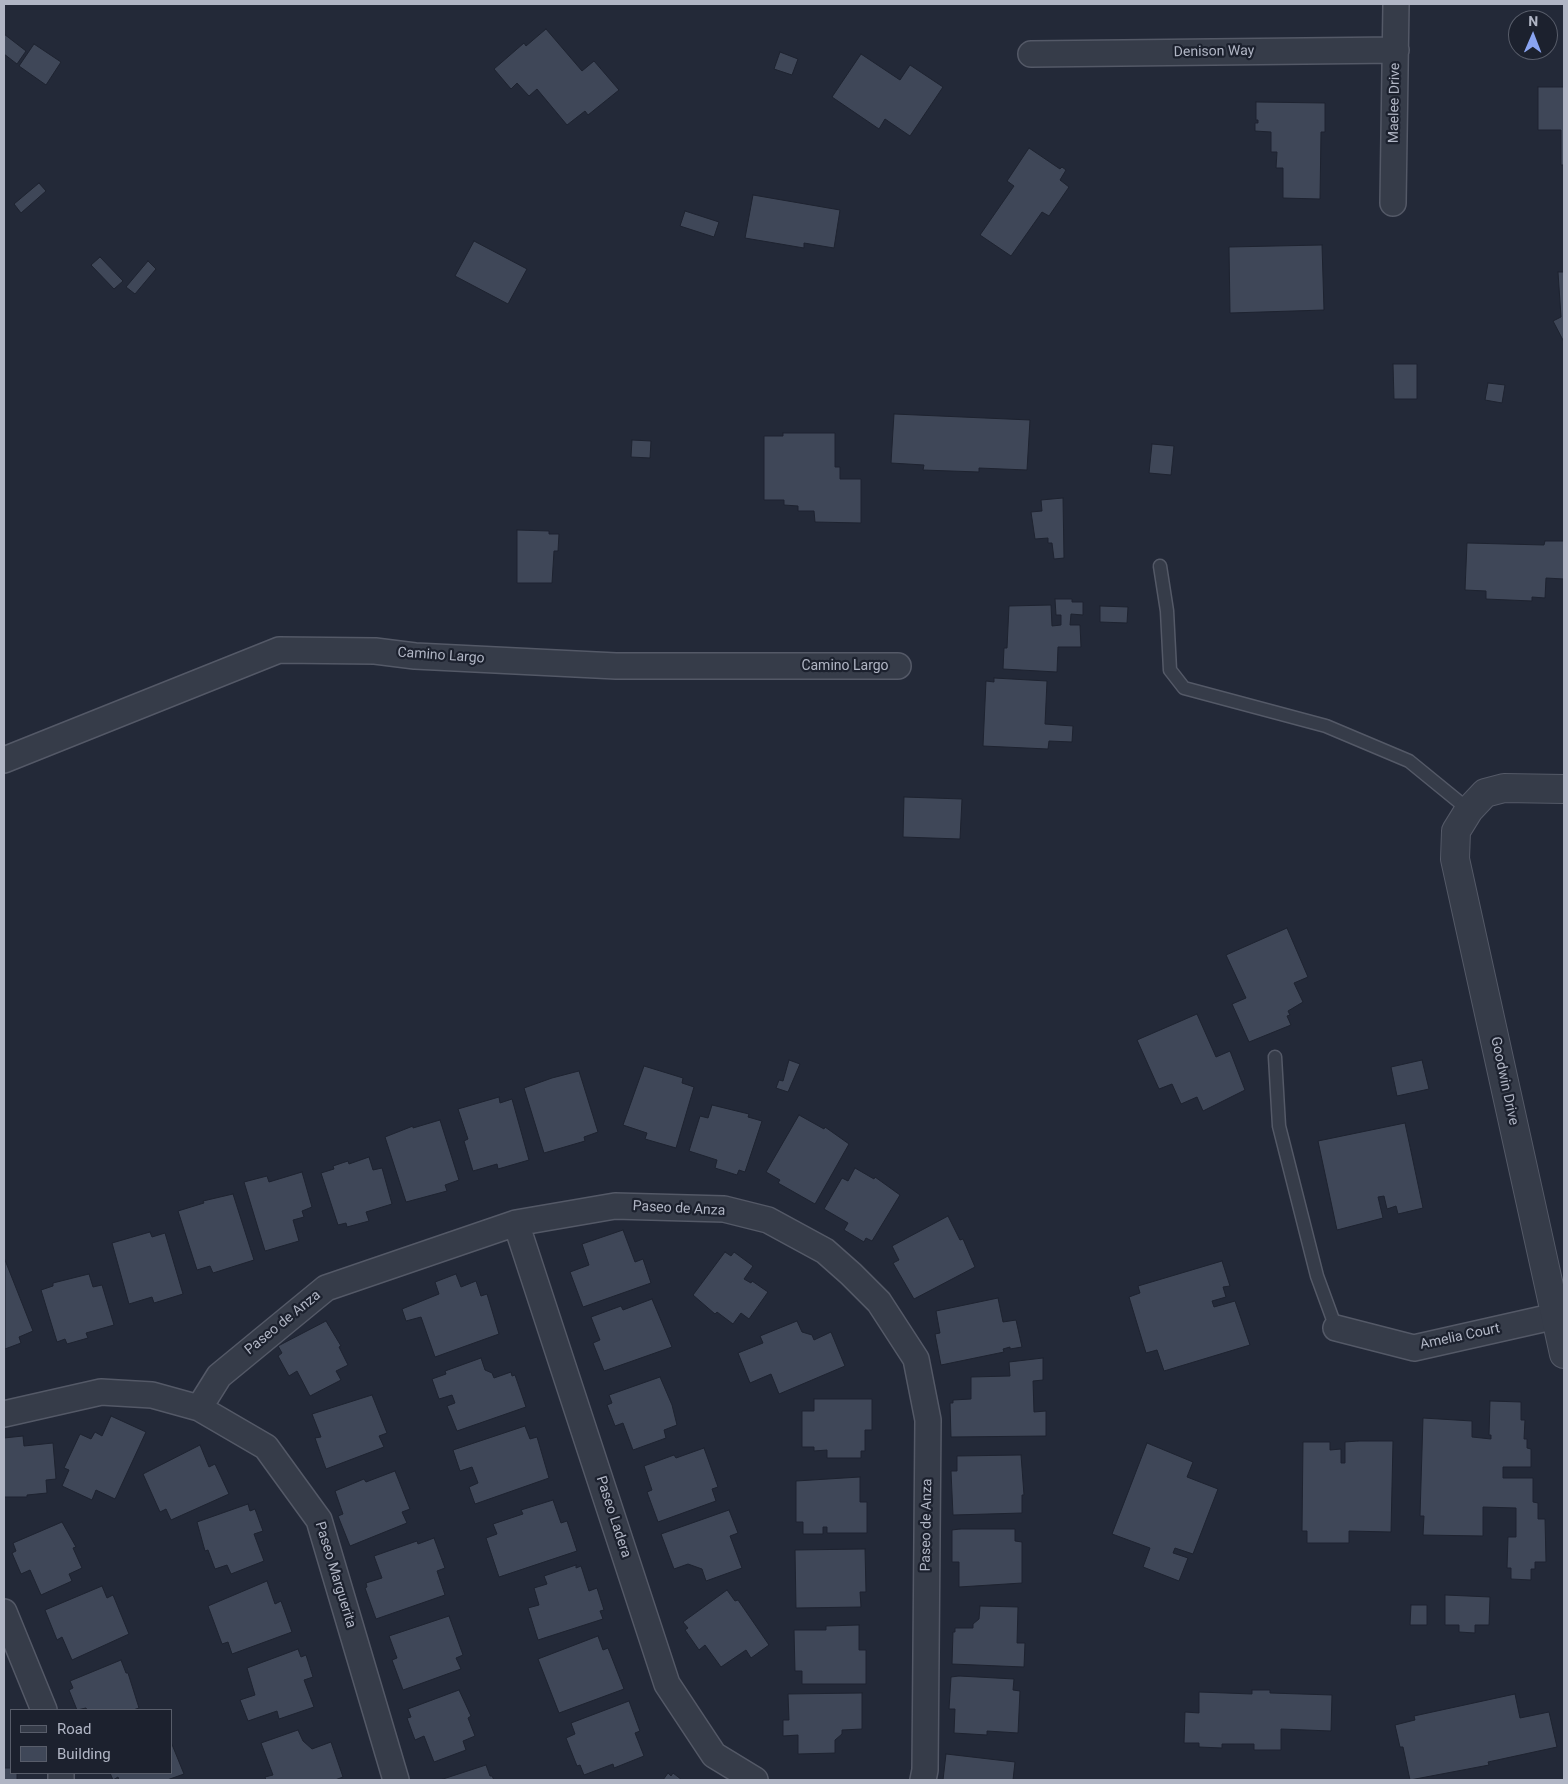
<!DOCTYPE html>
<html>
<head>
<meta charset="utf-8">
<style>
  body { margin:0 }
  #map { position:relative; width:1568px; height:1784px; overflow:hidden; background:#232938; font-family:Roboto,sans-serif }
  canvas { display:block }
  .frame { position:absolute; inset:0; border:5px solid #b1b6c5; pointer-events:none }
  .legend { position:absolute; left:10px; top:1709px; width:162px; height:65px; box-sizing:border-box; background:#1c212e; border:1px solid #585d6a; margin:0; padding:6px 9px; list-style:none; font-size:15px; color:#b1b6c5 }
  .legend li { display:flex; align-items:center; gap:10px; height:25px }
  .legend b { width:25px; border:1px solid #585d6a }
  .north { position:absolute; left:1508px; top:10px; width:50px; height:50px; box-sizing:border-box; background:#1c212e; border:1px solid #585d6a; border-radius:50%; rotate:1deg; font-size:14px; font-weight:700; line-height:20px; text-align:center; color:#b1b6c5 }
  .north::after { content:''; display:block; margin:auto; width:18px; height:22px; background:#8aa4f1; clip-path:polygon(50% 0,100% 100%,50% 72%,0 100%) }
</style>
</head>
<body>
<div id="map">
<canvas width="1568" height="1784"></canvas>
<div class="frame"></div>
<ul class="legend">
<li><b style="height:6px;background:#363c49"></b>Road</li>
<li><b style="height:14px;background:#3f4758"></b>Building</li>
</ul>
<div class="north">N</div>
</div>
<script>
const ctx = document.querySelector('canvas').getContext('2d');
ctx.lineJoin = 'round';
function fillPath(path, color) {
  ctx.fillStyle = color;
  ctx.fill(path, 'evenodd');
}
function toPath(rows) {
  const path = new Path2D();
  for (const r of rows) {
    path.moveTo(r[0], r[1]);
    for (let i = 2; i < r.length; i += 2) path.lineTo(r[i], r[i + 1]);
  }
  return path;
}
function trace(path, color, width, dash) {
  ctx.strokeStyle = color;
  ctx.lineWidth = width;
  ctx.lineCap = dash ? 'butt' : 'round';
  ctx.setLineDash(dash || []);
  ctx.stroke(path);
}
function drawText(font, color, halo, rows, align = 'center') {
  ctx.font = font + ' Roboto,sans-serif';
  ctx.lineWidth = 4.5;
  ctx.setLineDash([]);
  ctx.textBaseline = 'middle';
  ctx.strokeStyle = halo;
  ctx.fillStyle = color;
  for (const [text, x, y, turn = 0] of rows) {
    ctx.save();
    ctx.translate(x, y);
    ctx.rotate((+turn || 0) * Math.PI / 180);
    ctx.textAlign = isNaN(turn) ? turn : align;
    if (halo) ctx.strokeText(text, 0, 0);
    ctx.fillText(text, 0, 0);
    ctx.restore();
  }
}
const building = toPath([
  [546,29,582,71,594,61,619,90,588,115,585,111,567,125,537,89,529,96,517,83,511,89,494,69,524,43,526,46,546,29],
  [4,34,26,51,17,64,4,54,4,34],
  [34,44,61,62,46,85,19,66,34,44],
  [780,52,798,59,792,75,774,69,780,52],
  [861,54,900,80,910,65,943,87,910,136,885,119,879,129,832,97,861,54],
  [1538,87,1564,87,1564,165,1561,165,1561,130,1538,130,1538,87],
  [1256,102,1325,103,1325,132,1321,132,1320,199,1283,198,1283,168,1276,168,1277,152,1271,152,1271,132,1255,131,1255,123,1258,123,1258,120,1256,120,1256,102],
  [1029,148,1060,169,1062,167,1066,170,1060,180,1069,187,1049,216,1042,212,1011,256,980,235,1014,186,1007,181,1029,148],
  [39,183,46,191,21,213,14,204,39,183],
  [753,195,840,210,834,248,804,243,804,248,745,238,753,195],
  [685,211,719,222,714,237,680,226,685,211],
  [474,241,527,269,508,304,455,276,474,241],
  [1322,245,1324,310,1230,313,1229,247,1322,245],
  [100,257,123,281,114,289,91,265,100,257],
  [148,261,156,269,135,294,126,287,148,261],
  [1558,272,1564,272,1564,342,1553,321,1561,317,1558,272],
  [1393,364,1417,364,1417,399,1394,399,1393,364],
  [1488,383,1505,385,1502,403,1485,400,1488,383],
  [894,414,1030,420,1027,470,979,468,979,472,923,470,924,465,891,463,894,414],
  [783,433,835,433,835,467,840,467,840,479,861,479,861,523,815,522,814,511,798,511,798,506,784,505,784,500,764,500,764,436,783,436,783,433],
  [632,440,651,441,650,458,631,457,632,440],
  [1152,444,1174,446,1171,475,1149,473,1152,444],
  [1063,498,1064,558,1054,559,1052,543,1048,543,1048,538,1035,539,1031,512,1042,511,1041,500,1063,498],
  [517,530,549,531,549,534,559,534,558,551,554,551,552,583,517,583,517,530],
  [1545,541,1564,541,1564,579,1546,578,1545,598,1532,597,1532,601,1486,599,1486,591,1465,590,1467,543,1544,545,1545,541],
  [1055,599,1072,599,1072,602,1083,602,1083,615,1071,614,1070,625,1080,625,1081,647,1058,647,1057,672,1003,669,1004,648,1007,648,1009,606,1051,605,1052,626,1061,625,1061,615,1056,615,1055,599],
  [1100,606,1128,607,1127,623,1100,622,1100,606],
  [994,678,1047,681,1045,724,1073,726,1072,742,1049,741,1048,749,983,746,986,681,994,682,994,678],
  [904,797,962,799,960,839,903,837,904,797],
  [1287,928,1308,977,1294,983,1303,1002,1288,1011,1290,1015,1287,1016,1291,1025,1249,1042,1232,1004,1246,998,1226,955,1287,928],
  [1197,1014,1216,1057,1230,1051,1245,1090,1203,1111,1197,1097,1181,1104,1172,1084,1159,1089,1137,1040,1197,1014],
  [789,1060,800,1064,788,1092,776,1088,779,1080,783,1081,789,1060],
  [1422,1060,1429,1089,1397,1096,1391,1067,1422,1060],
  [644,1066,683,1078,682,1083,694,1087,676,1148,645,1139,647,1133,623,1125,644,1066],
  [579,1071,598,1132,584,1137,585,1141,544,1153,524,1088,552,1078,579,1071],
  [499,1097,500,1103,512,1099,529,1160,498,1169,497,1164,473,1171,464,1141,468,1139,458,1109,499,1097],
  [712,1105,749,1114,748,1117,762,1121,745,1172,739,1170,737,1175,715,1168,717,1160,689,1151,700,1116,708,1118,712,1105],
  [799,1115,824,1129,825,1127,849,1144,815,1204,778,1183,780,1180,766,1172,799,1115],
  [440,1120,459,1180,445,1185,447,1191,406,1202,385,1137,413,1126,413,1128,440,1120],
  [1405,1123,1423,1208,1398,1214,1396,1206,1387,1209,1384,1196,1378,1197,1383,1218,1337,1230,1318,1141,1405,1123],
  [369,1157,373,1170,382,1168,392,1204,366,1212,369,1221,347,1227,346,1223,338,1225,321,1173,334,1169,333,1166,348,1161,349,1164,369,1157],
  [855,1168,874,1179,875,1177,900,1195,872,1241,866,1238,864,1242,844,1230,848,1223,824,1209,842,1178,848,1181,855,1168],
  [302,1172,312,1207,302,1211,304,1217,293,1220,299,1241,265,1251,244,1182,267,1176,269,1182,302,1172],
  [233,1194,254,1260,213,1273,210,1266,197,1270,178,1211,204,1203,203,1201,233,1194],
  [948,1216,960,1240,963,1239,975,1267,914,1299,893,1263,899,1260,892,1246,948,1216],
  [623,1230,635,1262,643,1259,651,1283,583,1307,570,1272,589,1265,582,1244,623,1230],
  [150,1232,152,1237,165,1233,183,1294,154,1303,152,1297,129,1304,112,1243,150,1232],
  [725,1252,731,1256,734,1252,753,1266,744,1279,751,1283,752,1281,768,1292,749,1319,741,1313,733,1324,717,1312,715,1314,693,1295,725,1252],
  [5,1260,33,1331,19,1337,21,1343,5,1349,5,1260],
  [1222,1261,1230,1286,1223,1287,1226,1297,1212,1301,1214,1307,1235,1301,1250,1345,1164,1371,1157,1350,1146,1353,1129,1297,1140,1293,1138,1286,1222,1261],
  [89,1274,93,1287,102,1285,114,1325,86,1333,88,1338,67,1344,65,1339,57,1342,41,1290,53,1286,53,1283,89,1274],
  [456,1274,461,1287,476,1281,481,1296,487,1294,499,1334,435,1357,421,1317,406,1321,402,1309,439,1294,435,1282,456,1274],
  [998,1298,1003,1322,1016,1320,1022,1347,1010,1349,1010,1347,1003,1349,1004,1352,941,1365,935,1334,940,1333,936,1311,998,1298],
  [652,1299,672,1347,604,1371,593,1343,600,1340,591,1317,621,1306,623,1310,652,1299],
  [326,1321,341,1346,339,1347,348,1365,336,1371,341,1380,310,1396,297,1371,289,1376,278,1356,282,1353,278,1346,326,1321],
  [797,1321,802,1332,812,1335,814,1340,831,1332,845,1366,779,1394,771,1374,750,1383,738,1353,763,1343,760,1336,797,1321],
  [481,1358,485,1370,492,1373,494,1378,511,1372,512,1376,515,1375,526,1407,457,1431,447,1406,455,1403,452,1395,439,1399,432,1379,446,1374,445,1371,481,1358],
  [1043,1358,1043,1380,1033,1381,1034,1412,1046,1411,1046,1436,951,1437,950,1403,953,1403,953,1400,971,1399,971,1377,1010,1376,1009,1362,1043,1358],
  [660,1377,672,1405,677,1425,664,1430,666,1438,633,1450,623,1423,615,1426,607,1405,612,1403,609,1395,660,1377],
  [372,1395,387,1433,379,1436,384,1447,326,1469,315,1438,321,1437,312,1414,372,1395],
  [814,1399,872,1399,872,1430,865,1430,865,1451,861,1451,861,1458,827,1458,827,1450,814,1451,814,1447,802,1447,802,1411,814,1411,814,1399],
  [1490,1401,1521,1402,1521,1420,1525,1420,1524,1439,1527,1439,1527,1448,1531,1449,1531,1467,1503,1467,1503,1478,1533,1478,1533,1502,1538,1503,1538,1519,1545,1519,1546,1562,1535,1562,1535,1569,1531,1569,1531,1580,1511,1579,1511,1568,1507,1568,1508,1537,1516,1537,1516,1508,1483,1507,1483,1536,1423,1535,1424,1516,1420,1516,1423,1418,1472,1421,1472,1437,1491,1439,1491,1435,1489,1435,1490,1401],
  [111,1416,146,1432,115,1499,96,1490,92,1500,62,1486,69,1470,64,1468,80,1434,91,1439,95,1432,102,1436,111,1416],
  [525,1426,530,1439,537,1437,549,1478,475,1504,469,1487,478,1483,472,1467,460,1471,453,1450,525,1426],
  [23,1436,24,1446,53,1443,56,1479,46,1480,47,1493,27,1495,27,1497,4,1497,4,1438,23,1436],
  [1358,1441,1393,1441,1391,1532,1349,1531,1349,1543,1307,1543,1307,1531,1302,1531,1303,1442,1330,1442,1330,1450,1341,1449,1341,1463,1345,1463,1345,1442,1358,1441],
  [1147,1443,1193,1462,1187,1477,1218,1489,1193,1554,1175,1548,1173,1553,1188,1558,1179,1581,1143,1567,1150,1548,1112,1534,1147,1443],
  [200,1445,209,1467,215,1464,229,1494,171,1520,166,1509,160,1512,143,1474,200,1445],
  [704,1448,718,1487,712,1489,716,1501,658,1522,647,1492,652,1490,644,1466,674,1455,676,1458,704,1448],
  [1021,1455,1024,1495,1022,1495,1022,1513,953,1515,951,1471,957,1471,957,1456,1021,1455],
  [395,1471,410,1509,402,1512,407,1523,350,1546,338,1516,343,1514,335,1491,364,1479,366,1482,395,1471],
  [860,1477,860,1502,867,1502,867,1533,827,1533,827,1527,823,1527,823,1534,803,1534,803,1522,796,1522,796,1481,860,1477],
  [553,1500,561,1523,567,1521,577,1551,499,1577,486,1538,497,1534,493,1524,523,1514,521,1510,553,1500],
  [248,1504,250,1511,255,1509,263,1531,254,1534,264,1561,231,1574,227,1565,215,1569,208,1550,205,1551,197,1522,248,1504],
  [729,1510,738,1533,730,1536,742,1568,706,1581,702,1569,688,1564,674,1569,661,1534,729,1510],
  [62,1522,76,1547,73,1548,82,1568,69,1574,72,1581,41,1595,30,1570,21,1574,12,1553,16,1551,13,1543,62,1522],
  [960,1529,1015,1529,1015,1541,1022,1542,1022,1583,959,1587,959,1562,952,1562,952,1530,960,1529],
  [434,1538,445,1568,437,1571,445,1595,376,1619,365,1588,367,1587,366,1583,382,1578,374,1556,417,1541,418,1544,434,1538],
  [865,1549,866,1592,860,1592,861,1607,796,1608,795,1550,865,1549],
  [576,1565,576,1568,581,1566,589,1591,597,1588,604,1610,600,1611,603,1619,538,1640,528,1608,539,1605,534,1588,547,1584,544,1576,576,1565],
  [267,1581,275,1604,281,1601,292,1632,232,1654,228,1642,222,1644,208,1606,267,1581],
  [102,1586,107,1598,113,1595,129,1634,72,1660,62,1637,57,1640,45,1610,102,1586],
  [727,1590,735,1601,738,1600,769,1645,751,1658,746,1650,721,1667,705,1645,699,1650,685,1630,688,1628,683,1622,727,1590],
  [1445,1595,1490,1597,1489,1625,1475,1625,1475,1633,1459,1632,1459,1625,1445,1625,1445,1595],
  [1411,1605,1427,1605,1427,1625,1410,1625,1411,1605],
  [980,1606,1018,1607,1017,1643,1025,1643,1024,1667,952,1664,953,1632,955,1632,955,1628,973,1628,973,1624,979,1619,980,1606],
  [449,1616,463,1655,456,1658,461,1669,403,1690,392,1660,397,1658,389,1636,449,1616],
  [859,1625,859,1650,866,1650,866,1684,802,1684,802,1671,795,1671,794,1630,826,1630,826,1626,859,1625],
  [598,1636,603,1650,608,1648,624,1689,559,1713,538,1659,598,1636],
  [298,1649,301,1657,306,1655,313,1677,304,1680,314,1707,279,1719,277,1711,248,1721,240,1700,255,1695,247,1668,298,1649],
  [121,1660,126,1673,128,1673,139,1708,133,1710,87,1710,86,1708,77,1710,69,1690,73,1688,70,1681,121,1660],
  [959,1676,1014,1679,1013,1690,1020,1691,1018,1733,987,1731,987,1735,954,1733,955,1709,949,1709,951,1677,959,1676],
  [459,1690,471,1716,468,1718,475,1736,463,1741,466,1750,434,1762,424,1736,415,1740,407,1718,411,1717,408,1709,459,1690],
  [1252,1690,1270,1690,1270,1693,1332,1695,1331,1731,1281,1729,1281,1750,1254,1750,1254,1744,1222,1744,1222,1748,1199,1747,1199,1743,1184,1743,1185,1712,1199,1713,1199,1692,1252,1694,1252,1690],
  [862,1693,862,1729,842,1730,842,1734,835,1740,835,1753,798,1754,798,1735,783,1736,783,1720,789,1720,788,1694,862,1693],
  [1515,1694,1520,1718,1549,1712,1557,1747,1488,1762,1489,1765,1410,1780,1403,1747,1400,1747,1395,1725,1415,1720,1414,1716,1515,1694],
  [629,1701,640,1731,635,1733,644,1756,614,1768,613,1764,584,1775,580,1765,577,1766,566,1738,575,1734,571,1723,629,1701],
  [298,1730,303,1741,312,1749,331,1742,343,1777,335,1780,266,1780,265,1777,273,1775,261,1743,298,1730],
  [171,1742,184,1774,167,1780,119,1780,118,1777,113,1780,110,1773,171,1773,171,1742],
  [946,1754,1015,1762,1013,1780,943,1780,946,1754],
  [486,1765,490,1776,492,1776,494,1780,440,1780,486,1765],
  [4,1768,11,1768,11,1773,17,1773,17,1780,4,1780,4,1768],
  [668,1773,671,1776,673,1773,682,1780,663,1780,668,1773]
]);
const service = toPath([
  [1160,566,1167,611,1170,670,1184,688,1326,726,1409,761,1469,810],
  [1275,1057,1279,1126,1317,1276,1336,1328]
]);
const minor = toPath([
  [1031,54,1396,50],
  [1393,203,1396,4],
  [4,760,279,650,375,651,415,656,616,666,898,666],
  [516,1223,667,1684,714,1755,755,1780],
  [1336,1328,1414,1348,1556,1316],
  [199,1408,219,1376,326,1288,516,1223,615,1206,724,1209,768,1220,825,1251,851,1274,879,1302,916,1359,928,1420,925,1770,923,1780],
  [4,1414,101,1392,152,1395,199,1408,266,1447,319,1520,396,1780],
  [4,1612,44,1710],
  [61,1773,61,1780]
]);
const tertiary = toPath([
  [1564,789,1504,788,1485,793,1469,810,1456,831,1455,859,1564,1354]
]);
const streetNames = [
  ["Denison Way",1214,52,-1],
  ["Maelee Drive",1395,103,-89],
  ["Camino Largo",441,656,4],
  ["Camino Largo",845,666],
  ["Goodwin Drive",1504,1081,78],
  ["Paseo de Anza",679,1209,3],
  ["Paseo de Anza",283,1323,-39],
  ["Amelia Court",1460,1337,-12],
  ["Paseo Ladera",613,1517,72],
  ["Paseo de Anza",927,1525,-89],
  ["Paseo Marguerita",335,1575,73]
];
fillPath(building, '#3f4758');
trace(building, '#1e2330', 1);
trace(service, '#545967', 15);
trace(minor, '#545967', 28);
trace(tertiary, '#545967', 30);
trace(service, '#363c49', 12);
trace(minor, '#363c49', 25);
trace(tertiary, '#363c49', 28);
drawText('14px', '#b1b6c5', '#1c212e', streetNames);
</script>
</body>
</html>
